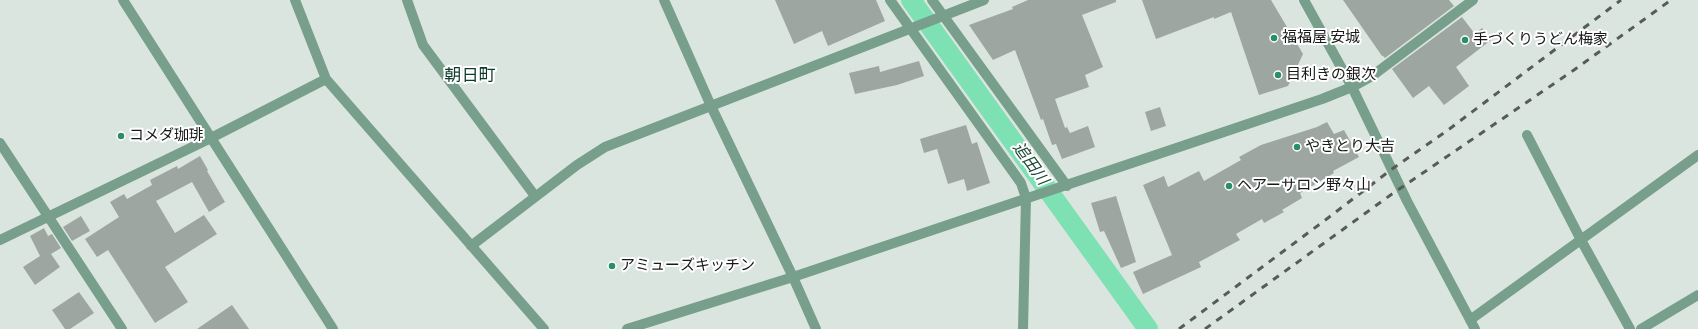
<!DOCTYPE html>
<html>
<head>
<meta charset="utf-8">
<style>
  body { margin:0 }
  canvas { display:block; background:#dbe5e0 }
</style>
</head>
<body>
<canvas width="1698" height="329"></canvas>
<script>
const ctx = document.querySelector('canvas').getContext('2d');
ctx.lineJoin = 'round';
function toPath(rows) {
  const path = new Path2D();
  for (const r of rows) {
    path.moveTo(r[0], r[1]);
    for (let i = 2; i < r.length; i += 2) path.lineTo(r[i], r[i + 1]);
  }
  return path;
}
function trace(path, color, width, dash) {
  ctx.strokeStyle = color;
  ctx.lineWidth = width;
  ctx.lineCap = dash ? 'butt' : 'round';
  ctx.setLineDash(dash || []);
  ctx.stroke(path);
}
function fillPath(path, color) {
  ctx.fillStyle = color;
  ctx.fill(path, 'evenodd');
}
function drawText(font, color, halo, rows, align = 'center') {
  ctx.font = font + ' Signika,"Noto Sans JP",sans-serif';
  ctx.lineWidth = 4;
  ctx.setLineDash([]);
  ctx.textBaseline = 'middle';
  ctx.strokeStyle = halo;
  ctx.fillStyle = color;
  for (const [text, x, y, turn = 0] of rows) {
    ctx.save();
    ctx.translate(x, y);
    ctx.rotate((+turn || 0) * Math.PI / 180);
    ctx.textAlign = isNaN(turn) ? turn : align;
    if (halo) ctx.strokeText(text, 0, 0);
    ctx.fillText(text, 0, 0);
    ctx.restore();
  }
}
const canal = toPath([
  [911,0,1148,329]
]);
const building = toPath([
  [775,0,876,0,885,21,828,46,822,31,794,44],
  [1028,0,1116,0,1116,2,1082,15,1103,67,1085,75,1089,87,1055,99,1065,128,1067,127,1070,133,1088,126,1095,147,1062,159,1056,144,1052,145,1043,119,1041,120,1015,50,993,60,969,25,1013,9,1012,7],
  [1142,0,1271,0,1303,54,1288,86,1259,95,1231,12,1214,19,1214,17,1156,39],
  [1343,0,1449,0,1454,6,1385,58,1383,56,1382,56],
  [1462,17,1475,34,1482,28,1491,40,1456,67,1469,86,1444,105,1429,86,1413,98,1392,69],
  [919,61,924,76,897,85,855,94,849,73,879,66,880,72],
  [1160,107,1166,126,1151,131,1145,112],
  [1327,122,1334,134,1344,130,1359,157,1333,171,1334,173,1300,193,1302,198,1282,210,1284,212,1264,223,1262,219,1236,234,1240,240,1199,262,1201,267,1143,294,1133,272,1172,255,1143,185,1164,176,1168,187,1199,171,1204,181,1241,160,1239,157,1261,145,1317,127],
  [966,125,972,144,977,142,990,183,967,191,964,179,948,184,937,149,924,153,920,139],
  [200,156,208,170,207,171,225,202,209,212,192,182,156,201,175,233,204,215,217,234,165,267,188,302,155,323,108,250,97,257,85,239,119,217,110,202,124,194,127,199,152,185,150,180,177,166,178,169],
  [1116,196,1136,262,1121,268,1104,231,1100,232,1091,203],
  [81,216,90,231,72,241,63,227],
  [44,228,48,236,52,234,61,248,51,254,60,267,35,285,23,267,40,256,30,236],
  [79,292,94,313,70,329,65,329,52,310],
  [232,305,249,329,197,329]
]);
const minor = toPath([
  [123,0,333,329],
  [295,0,326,79,544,329],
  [407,0,423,45,535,196],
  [664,0,711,106,793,277,816,329],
  [890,0,1021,183,1026,198,1023,329],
  [932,0,1067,186],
  [1304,0,1352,87,1407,201,1475,329],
  [1527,135,1581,240,1630,329],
  [0,143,122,329],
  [0,240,211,138,326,79],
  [471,246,577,165,605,147,984,0],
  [1470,320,1698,155],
  [627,329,793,277,1322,99,1352,87,1372,76,1473,0],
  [1641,329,1698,295]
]);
const rail = toPath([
  [1179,329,1328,218,1392,169,1448,130,1621,0],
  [1205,329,1392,194,1574,70,1671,0]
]);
const markers = [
  [1274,38,4,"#2c8e67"],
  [1465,40,4,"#2c8e67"],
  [1278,75,4,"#2c8e67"],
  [121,136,4,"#2c8e67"],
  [1297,147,4,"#2c8e67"],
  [1229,186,4,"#2c8e67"],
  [612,266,4,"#2c8e67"]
];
const poiNames = [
  ["福福屋 安城",1282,38],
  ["手づくりうどん梅家",1473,40],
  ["目利きの銀次",1286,75],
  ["コメダ珈琲",129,136],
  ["やきとり大吉",1305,147],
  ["ヘアーサロン野々山",1237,186],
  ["アミューズキッチン",620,266]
];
const waterNames = [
  ["追田川",1030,164,54]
];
const quarterNames = [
  ["朝日町",470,77]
];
trace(canal, '#7ee1b4', 20);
fillPath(building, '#9da6a1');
trace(minor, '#789f8b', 10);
trace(rail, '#575c59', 3, [7, 7]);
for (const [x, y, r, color] of markers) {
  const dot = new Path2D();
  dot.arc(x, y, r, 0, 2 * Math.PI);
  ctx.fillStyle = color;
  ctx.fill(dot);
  trace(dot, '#fff', 1.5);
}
drawText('15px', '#161917', '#fff', poiNames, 'left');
drawText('italic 16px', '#1d4835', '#fff', waterNames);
drawText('17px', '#0c3b29', '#fff', quarterNames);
</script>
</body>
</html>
